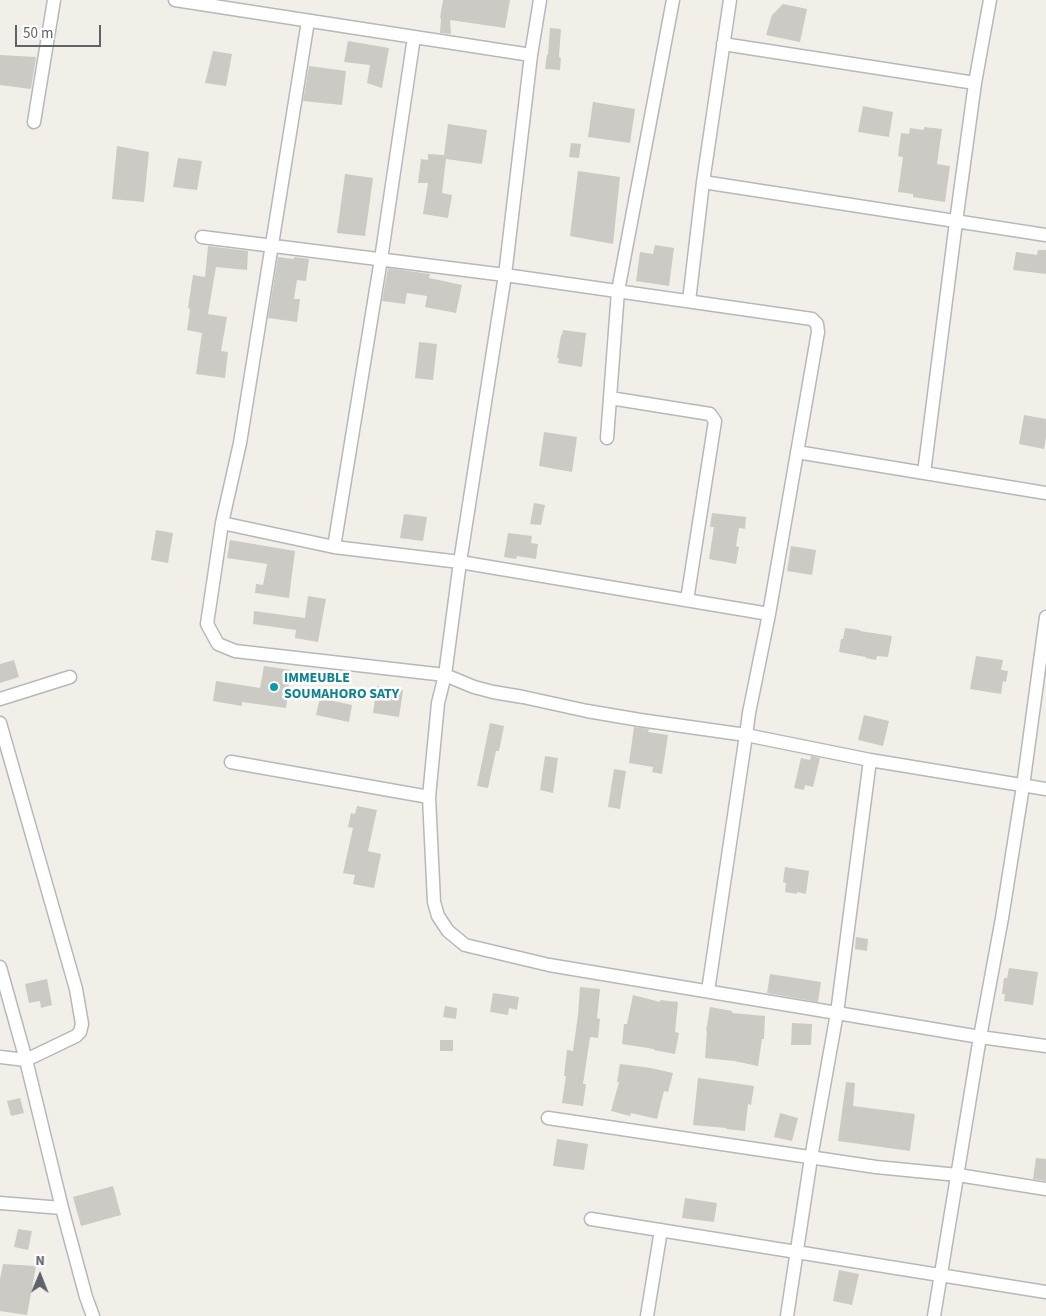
<!DOCTYPE html>
<html>
<head>
<meta charset="utf-8">
<style>
  body { margin:0 }
  #map { position:relative; width:1046px; height:1316px; overflow:hidden; background:#f1efe8; font-family:"Source Sans 3",sans-serif }
  canvas { display:block }
  .north { position:absolute; left:15px; top:1251px; width:50px; height:50px; -webkit-text-stroke:4px #fff; paint-order:stroke; rotate:1deg; font-size:14px; font-weight:700; line-height:20px; text-align:center; color:#5f6368 }
  .north::after { content:''; display:block; margin:auto; width:18px; height:22px; background:#5f6368; clip-path:polygon(50% 0,100% 100%,50% 72%,0 100%) }
  .scale { position:absolute; left:15px; top:25px; width:86px; height:22px; box-sizing:border-box; border:2px solid #5f6368; border-top:0; padding-left:6px; font-size:15px; line-height:18px; white-space:nowrap; color:#5f6368; -webkit-text-stroke:4px #fff; paint-order:stroke }
</style>
</head>
<body>
<div id="map">
<canvas width="1046" height="1316"></canvas>
<div class="north">N</div>
<div class="scale">50 m</div>
</div>
<script>
const ctx = document.querySelector('canvas').getContext('2d');
ctx.lineJoin = 'round';
function fillPath(path, color) {
  ctx.fillStyle = color;
  ctx.fill(path, 'evenodd');
}
function toPath(rows) {
  const path = new Path2D();
  for (const r of rows) {
    path.moveTo(r[0], r[1]);
    for (let i = 2; i < r.length; i += 2) path.lineTo(r[i], r[i + 1]);
  }
  return path;
}
function trace(path, color, width, dash) {
  ctx.strokeStyle = color;
  ctx.lineWidth = width;
  ctx.lineCap = dash ? 'butt' : 'round';
  ctx.setLineDash(dash || []);
  ctx.stroke(path);
}
function drawText(font, color, halo, rows, align = 'center') {
  ctx.font = font + ' "Source Sans 3",sans-serif';
  ctx.lineWidth = 5;
  ctx.setLineDash([]);
  ctx.textBaseline = 'middle';
  ctx.strokeStyle = halo;
  ctx.fillStyle = color;
  for (const [text, x, y, turn = 0] of rows) {
    ctx.save();
    ctx.translate(x, y);
    ctx.rotate((+turn || 0) * Math.PI / 180);
    ctx.textAlign = isNaN(turn) ? turn : align;
    if (halo) ctx.strokeText(text, 0, 0);
    ctx.fillText(text, 0, 0);
    ctx.restore();
  }
}
const building = toPath([
  [443,0,510,0,505,28,450,20,451,34,440,33,441,18,440,18],
  [783,4,807,9,800,42,766,35,772,15],
  [550,28,561,29,559,57,561,58,560,70,545,69,547,54,548,55],
  [348,41,389,48,382,88,367,83,370,65,344,62],
  [213,51,232,54,226,86,205,83],
  [0,55,36,57,31,89,0,85],
  [309,66,346,71,342,105,303,101],
  [593,102,635,109,630,143,588,137],
  [863,106,893,112,889,137,858,132],
  [448,124,487,130,482,164,446,159,442,193,452,195,448,218,423,214,428,183,418,183,421,159,428,160,428,154,444,155],
  [924,127,942,129,937,164,950,166,945,202,913,197,913,194,898,192,903,157,898,156,901,133,909,134,910,128,924,130],
  [571,143,581,144,579,158,569,157],
  [117,146,149,152,144,202,112,199],
  [178,158,202,161,197,190,173,187],
  [578,171,620,177,613,244,570,236],
  [345,174,373,178,365,236,337,233],
  [655,245,674,248,669,286,636,281,640,252,653,254],
  [208,246,248,251,247,270,216,267,208,314,227,317,221,351,228,352,225,378,196,374,202,333,187,330,190,309,188,308,193,275,205,277],
  [1038,250,1046,250,1046,274,1013,270,1016,252,1037,255],
  [278,257,294,259,294,257,309,259,306,281,297,280,294,299,300,299,297,322,268,318],
  [388,268,430,274,429,278,462,285,456,313,425,307,427,296,407,293,405,304,382,301],
  [563,330,586,333,582,367,558,363,559,358,557,358,561,335,562,335],
  [419,342,437,344,433,380,415,378],
  [1024,415,1046,419,1046,436,1044,449,1019,444],
  [544,432,577,437,572,472,539,466],
  [534,503,545,505,541,525,530,524],
  [712,513,746,517,745,529,739,528,736,546,739,547,736,564,709,559,714,527,710,527],
  [404,514,427,517,423,541,400,538],
  [156,530,173,533,168,563,151,560],
  [508,533,532,536,531,543,538,544,536,559,517,556,516,559,504,557],
  [230,540,295,551,289,598,255,593,256,584,263,585,267,564,227,558],
  [791,546,816,550,812,575,787,571],
  [308,596,326,599,318,642,295,638,296,630,253,624,254,611,305,618],
  [845,628,860,630,860,631,892,636,888,657,877,656,876,660,866,658,866,657,839,652,841,639,843,639],
  [976,656,1003,660,1001,670,1008,671,1006,682,1003,681,1001,694,970,689],
  [14,660,19,677,0,683,0,664],
  [264,666,291,670,286,708,242,702,242,706,213,701,216,681,260,688],
  [377,686,403,690,399,717,373,713],
  [320,698,352,705,349,722,316,715],
  [864,715,889,721,883,746,858,740],
  [490,723,504,726,499,751,496,751,488,788,477,786],
  [634,727,649,729,648,732,668,735,662,774,652,772,653,767,629,763],
  [545,756,558,758,553,793,540,790],
  [811,756,820,758,813,787,805,785,804,790,794,788,801,758,810,760],
  [614,769,626,771,620,809,608,807],
  [357,806,377,810,368,851,381,854,374,888,353,884,355,875,343,873,353,828,348,827,351,813,355,814],
  [785,867,809,871,806,894,797,892,797,894,785,892,786,883,783,882],
  [856,937,868,939,867,951,855,949],
  [1009,968,1038,972,1033,1005,1004,1001,1005,994,1002,994,1004,978,1007,978],
  [770,974,821,982,818,1002,767,993],
  [47,979,52,1005,41,1008,40,1001,29,1003,25,984],
  [580,987,600,989,597,1018,600,1019,598,1038,590,1037,583,1084,586,1084,583,1106,562,1103,566,1076,564,1076,567,1050,573,1051,578,1015],
  [493,993,519,997,517,1010,509,1008,508,1015,490,1012],
  [633,995,660,1002,660,1000,678,1002,675,1032,679,1033,675,1054,654,1050,654,1049,622,1044,624,1024,627,1024],
  [445,1006,457,1008,456,1019,443,1017],
  [710,1007,732,1011,732,1013,765,1016,764,1039,762,1039,758,1066,734,1061,705,1058,707,1031,706,1031],
  [792,1023,812,1024,811,1045,791,1045],
  [440,1040,453,1040,453,1051,440,1051],
  [620,1064,651,1068,673,1073,668,1092,664,1091,657,1119,631,1113,630,1116,611,1111,619,1082,617,1082],
  [698,1078,754,1086,751,1105,748,1104,745,1131,726,1129,726,1128,693,1125],
  [846,1082,855,1083,853,1106,915,1114,910,1151,838,1141],
  [20,1098,24,1113,11,1116,7,1101],
  [780,1113,798,1118,792,1141,774,1137],
  [557,1139,588,1144,584,1170,553,1166],
  [1036,1158,1046,1159,1046,1181,1033,1179],
  [113,1186,121,1215,81,1226,73,1197],
  [685,1198,717,1203,714,1222,682,1218],
  [18,1229,32,1231,28,1250,14,1247],
  [3,1264,36,1266,27,1315,0,1311,0,1279],
  [839,1270,859,1274,852,1305,833,1301]
]);
const street = toPath([
  [175,0,531,55],
  [540,0,531,55,505,275,460,562,445,675,438,703,429,797,434,902,438,916,448,931,465,945,549,965,837,1013,811,1158,787,1316],
  [308,21,240,443,222,523,207,624,218,644,235,651,445,675,474,687,493,692,523,697,587,711,640,720,746,735,708,991],
  [723,44,975,83],
  [34,122,54,0],
  [703,182,1046,235],
  [202,237,505,275,812,319,817,324,818,332,769,614,749,713,746,735,870,760,1046,789],
  [689,301,703,182,730,0],
  [610,398,710,414,715,421,687,600],
  [607,438,618,291,673,0],
  [797,452,1046,493],
  [924,473,956,222,975,83,990,0],
  [222,523,334,547,460,562,769,614],
  [334,547,381,259,414,37],
  [0,699,70,677],
  [0,723,76,989,82,1024,80,1032,76,1036,26,1060,0,1057],
  [870,760,837,1013,980,1037,1046,1046],
  [231,762,429,797],
  [0,967,26,1060,62,1208,86,1297,93,1316],
  [548,1118,876,1167,958,1175,1046,1189],
  [0,1203,62,1208],
  [591,1219,1046,1292],
  [647,1316,661,1230],
  [934,1316,980,1037,1002,918,1023,786,1046,617]
]);
const markers = [
  [274,687,5,"#0f9aa8"]
];
const cultureNames = [
  ["IMMEUBLE",284,679],
  ["SOUMAHORO SATY",284,695]
];
fillPath(building, '#cccac5');
trace(street, '#b5b8bc', 15);
trace(street, '#fff', 12);
for (const [x, y, r, color] of markers) {
  const dot = new Path2D();
  dot.arc(x, y, r, 0, 2 * Math.PI);
  ctx.fillStyle = color;
  ctx.fill(dot);
  trace(dot, '#fff', 2);
}
drawText('bold 14px', '#0d838f', '#fff', cultureNames, 'left');
</script>
</body>
</html>
